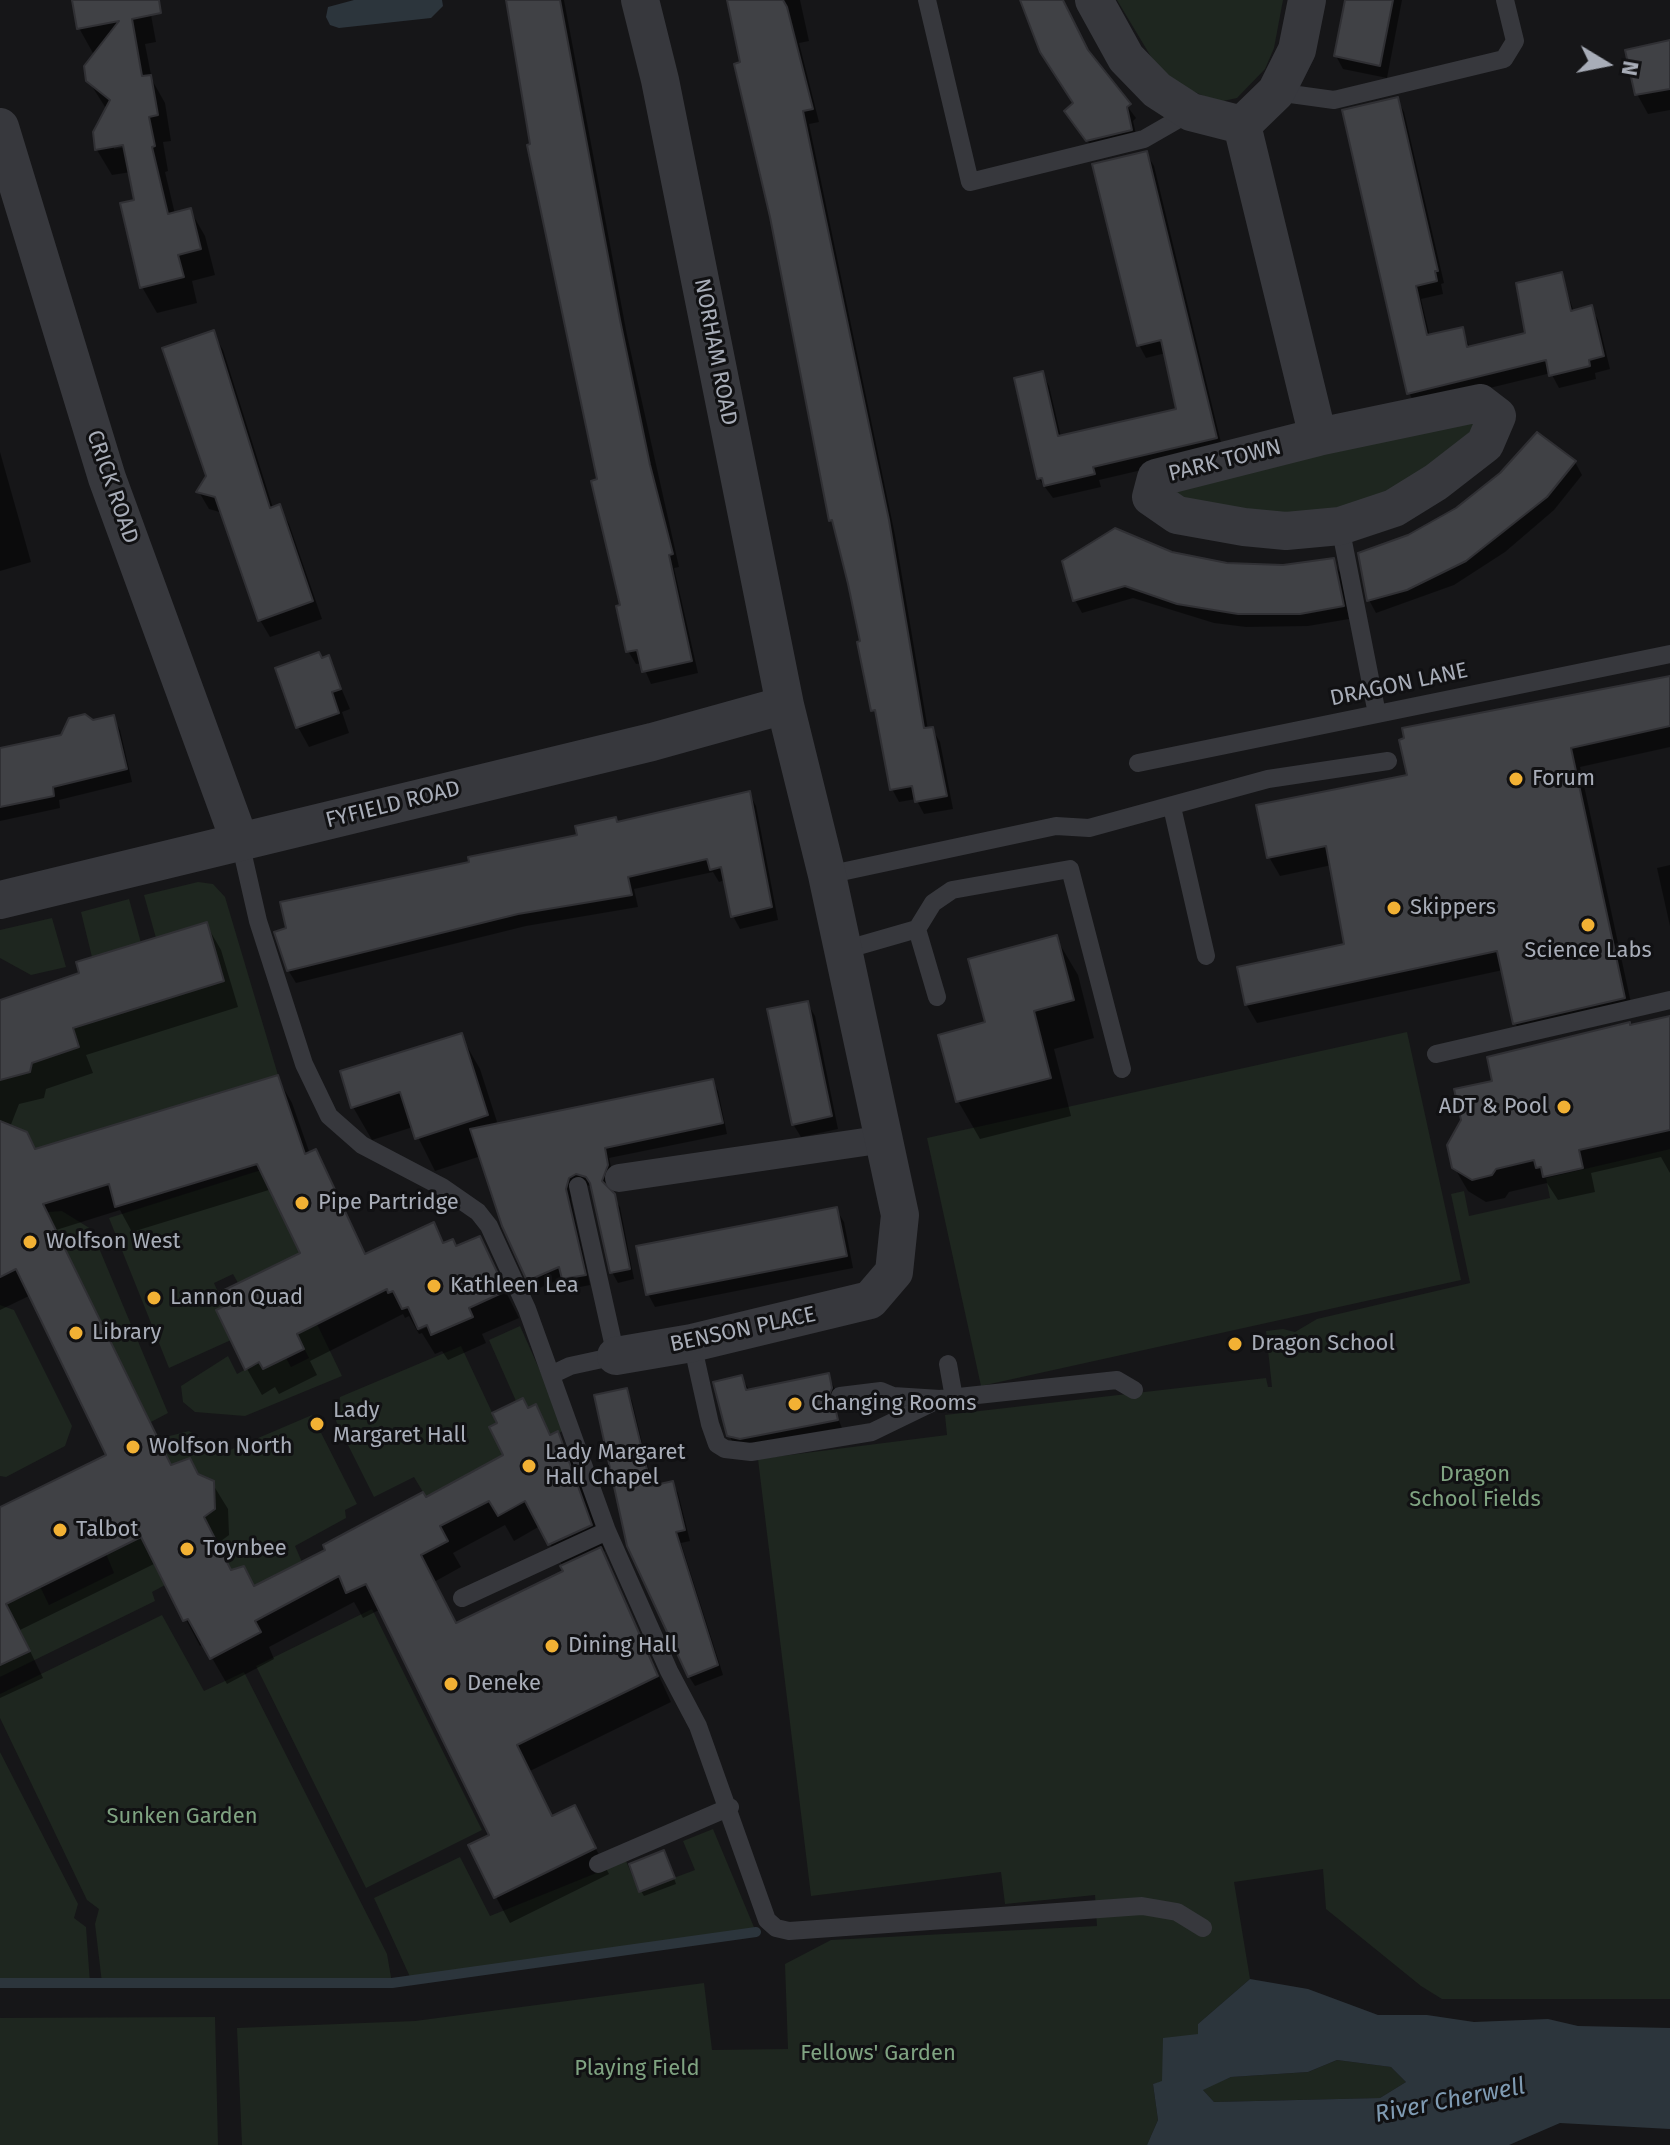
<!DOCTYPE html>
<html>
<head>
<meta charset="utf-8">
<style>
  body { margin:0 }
  #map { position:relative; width:1670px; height:2145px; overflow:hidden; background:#161618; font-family:"Fira Sans",sans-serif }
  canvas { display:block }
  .north { position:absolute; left:1566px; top:24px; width:80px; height:80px; -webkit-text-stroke:6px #111113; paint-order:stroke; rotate:100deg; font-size:22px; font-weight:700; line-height:32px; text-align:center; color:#a8adb8 }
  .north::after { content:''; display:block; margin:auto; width:28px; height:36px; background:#a8adb8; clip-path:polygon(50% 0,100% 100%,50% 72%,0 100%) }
</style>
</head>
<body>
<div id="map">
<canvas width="1670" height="2145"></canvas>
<div class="north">N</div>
</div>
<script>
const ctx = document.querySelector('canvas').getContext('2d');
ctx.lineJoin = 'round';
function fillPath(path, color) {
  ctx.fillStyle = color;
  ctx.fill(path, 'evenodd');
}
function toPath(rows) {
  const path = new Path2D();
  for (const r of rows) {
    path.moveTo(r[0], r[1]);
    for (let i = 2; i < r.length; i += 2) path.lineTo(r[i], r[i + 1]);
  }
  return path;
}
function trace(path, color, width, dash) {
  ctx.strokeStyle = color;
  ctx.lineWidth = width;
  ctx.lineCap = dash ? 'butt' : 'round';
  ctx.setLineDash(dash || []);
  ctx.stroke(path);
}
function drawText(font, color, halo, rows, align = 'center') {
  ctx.font = font + ' "Fira Sans",sans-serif';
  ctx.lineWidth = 6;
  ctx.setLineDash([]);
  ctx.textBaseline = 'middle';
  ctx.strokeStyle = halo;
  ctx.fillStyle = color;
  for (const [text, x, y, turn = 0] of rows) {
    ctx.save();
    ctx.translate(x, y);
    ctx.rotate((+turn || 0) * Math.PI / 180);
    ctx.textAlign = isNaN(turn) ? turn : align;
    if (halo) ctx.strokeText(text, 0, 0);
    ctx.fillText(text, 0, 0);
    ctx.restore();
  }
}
const green = toPath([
  [1117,0,1283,0,1274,48,1265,69,1237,98,1218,102,1178,85,1156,65],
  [1467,412,1477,427,1427,483,1320,521,1175,501,1179,481],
  [198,882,213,884,225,897,278,1075,28,1154,32,1143,27,1132,15,1127,0,1134,0,1074,30,1072,32,1063,79,1047,73,1027,224,981,207,923,156,938,144,895],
  [129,899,141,943,92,957,81,912],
  [52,918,66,967,31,975,0,958,0,930],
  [1407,1032,1461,1280,981,1386,927,1138],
  [1670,1149,1670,1999,1442,1999,1421,1986,1326,1909,1323,1869,1234,1882,1250,1979,1198,2024,1198,2034,1162,2082,1153,2084,1158,2120,1147,2145,242,2145,237,2028,415,2021,704,1983,712,2050,788,2049,785,1964,831,1940,1097,1926,1095,1895,1005,1904,1001,1872,811,1896,758,1459,947,1435,945,1415,1266,1378,1268,1387,1272,1387,1266,1331,1283,1329,1295,1332,1317,1319,1470,1283,1451,1194,1464,1191,1469,1216,1550,1198,1546,1178],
  [261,1170,310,1274,264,1280,260,1272,238,1283,233,1274,214,1283,224,1306,216,1310,231,1340,169,1368,109,1218],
  [62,1211,91,1229,168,1413,149,1423,47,1212],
  [0,1305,14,1310,72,1426,65,1446,6,1477,0,1476],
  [317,1324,342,1376,245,1416,195,1412,183,1402,181,1386,228,1356,237,1374,259,1362,263,1369,286,1358,291,1367,309,1358,296,1333],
  [520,1326,566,1429,559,1433,550,1435,536,1405,528,1408,523,1398,516,1401,489,1340],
  [461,1346,497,1423,489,1427,503,1456,426,1497,414,1477,374,1497,336,1421,340,1397],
  [312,1415,357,1504,345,1510,346,1518,295,1546,302,1562,254,1586,244,1566,231,1570,204,1517,215,1509,214,1481,171,1465,158,1439,189,1431,223,1453],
  [138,1517,165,1585,152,1592,155,1601,0,1677,0,1665,29,1651,2,1594,36,1578,49,1605,114,1573,106,1554,113,1551],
  [372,1609,482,1830,366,1888,256,1666],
  [162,1615,204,1691,244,1672,387,1954,392,1983,225,1986,102,1983,95,1924,99,1909,87,1900,0,1718,0,1694],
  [0,1752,78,1904,74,1918,86,1927,90,1983,0,1983],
  [713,1829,756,1932,411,1979,374,1898,460,1857,490,1916,626,1861,639,1891,695,1870,683,1841],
  [215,2017,218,2145,0,2145,0,2018],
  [1337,2060,1391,2067,1406,2082,1380,2098,1214,2102,1202,2089,1231,2077,1308,2072]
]);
const water = toPath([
  [354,0,442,0,443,6,431,18,339,28,330,25,326,17,328,7],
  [1250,1979,1308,1989,1378,2015,1427,2015,1474,2022,1548,2019,1578,2026,1670,2028,1670,2129,1560,2123,1509,2145,1147,2145,1158,2120,1153,2084,1162,2081,1163,2038,1198,2034,1198,2024],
  [1337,2060,1391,2067,1406,2082,1380,2098,1214,2102,1203,2090,1231,2077,1308,2072]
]);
const shadow = toPath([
  [74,0,142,0,151,15,156,42,145,44,152,80,165,103,171,141,163,142,168,171,165,172,175,214,190,210,205,236,215,275,192,281,197,303,157,313,142,287,137,201,131,172,112,175,97,150,95,133,107,110,88,80,94,55,79,28],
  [132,142,133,146,114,149,114,145],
  [507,0,564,0,627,335,679,567,674,568,698,673,651,684,642,663,636,664,628,651,599,481,548,248],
  [729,0,800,0,809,41,799,43,819,122,809,124,895,535,928,730,932,729,940,742,953,809,924,814,916,799,899,802,892,789,837,531,831,520],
  [1022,0,1064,0,1089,55,1136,118,1133,121,1138,143,1096,153,1066,111,1075,103],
  [1347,0,1402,0,1387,78,1343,69,1336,56],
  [1670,42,1670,110,1648,114,1637,94],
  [1397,99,1404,112,1444,283,1441,284,1443,294,1421,299,1430,337,1462,329,1470,348,1527,335,1561,274,1574,312,1591,308,1598,320,1610,369,1595,373,1596,379,1559,388,1551,373,1416,406,1409,393],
  [1146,153,1154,166,1223,451,1099,480,1101,487,1053,498,1039,479,1016,379,1042,373,1049,386,1061,437,1179,410,1166,353,1146,358,1139,345],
  [213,333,223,350,273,508,279,507,289,524,322,619,270,637,260,620,223,513,209,509,199,492,208,477],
  [0,452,31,562,0,571],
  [1575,462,1582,475,1554,510,1505,552,1454,585,1376,613,1369,600,1409,537],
  [1171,554,1227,565,1283,567,1333,561,1341,574,1349,619,1308,626,1246,627,1214,623,1133,598,1082,613,1075,600],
  [328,657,350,709,342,712,349,733,309,747,298,727,322,660],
  [1670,678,1670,747,1580,767,1634,1017,1526,1042,1515,1023,1503,970,1257,1023,1246,1004,1346,945,1332,865,1280,876,1269,857,1409,777],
  [113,717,120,730,132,782,59,800,60,808,0,821,0,750,62,737,92,722],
  [749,793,756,806,778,920,740,929,733,916,725,880,719,882,713,872,634,889,638,907,526,926,296,983,288,970,472,864],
  [1670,865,1670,926,1657,868],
  [206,924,221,950,238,1007,86,1055,93,1073,46,1089,44,1098,19,1104,10,1127,36,1151,277,1077,292,1103,310,1154,315,1152,330,1178,366,1256,433,1225,444,1245,456,1248,479,1238,519,1318,482,1334,486,1343,448,1360,442,1351,435,1354,422,1333,419,1334,409,1316,405,1318,403,1314,310,1361,317,1375,279,1394,275,1387,262,1395,247,1369,302,1254,272,1189,132,1232,120,1210,56,1230,172,1467,212,1483,228,1509,229,1535,217,1544,231,1572,254,1588,505,1456,528,1410,535,1407,552,1436,558,1434,573,1460,605,1551,602,1553,671,1702,530,1771,553,1818,574,1807,609,1874,510,1923,496,1897,491,1836,381,1609,363,1618,354,1602,269,1647,274,1659,227,1684,204,1644,200,1646,156,1563,20,1630,43,1678,0,1698,0,1510,109,1456,31,1295,0,1310,0,1000,82,975],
  [437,1323,418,1331,418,1327],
  [505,1525,514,1541,540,1526,566,1572,456,1625,434,1582,461,1567,453,1553],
  [1056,938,1078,975,1094,1038,1054,1049,1071,1116,980,1139,958,1101,988,1024],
  [807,1003,815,1016,838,1129,801,1137,793,1124],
  [1670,1018,1670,1173,1661,1157,1591,1173,1595,1192,1558,1200,1547,1183,1509,1192,1505,1198,1486,1202,1468,1191,1454,1167,1494,1082,1630,1027],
  [461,1036,480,1069,498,1125,712,1081,718,1091,727,1134,609,1158,613,1176,608,1190,620,1207,634,1279,618,1283,612,1272,593,1187,583,1184,575,1188,571,1200,590,1285,570,1289,563,1278,535,1290,504,1225,481,1156,435,1171,413,1127,372,1140,353,1107],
  [836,1209,844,1222,853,1268,655,1307,648,1294],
  [828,1376,835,1389,835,1411,844,1433,736,1449,729,1435,741,1377,750,1391],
  [626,1390,632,1401,653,1488,672,1483,678,1493,690,1541,681,1543,723,1675,695,1686,681,1664,629,1545],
  [667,1858,676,1884,644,1896,641,1891]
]);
const stream = toPath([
  [0,1983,392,1983,756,1932]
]);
const building = toPath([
  [72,0,159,0,161,13,132,19,142,76,151,75,158,115,149,117,155,146,152,147,168,214,191,208,201,249,178,255,184,277,140,288,120,203,134,200,123,145,95,150,93,132,110,100,86,81,84,66,119,21,77,29,72,0],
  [506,0,560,0,620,320,650,465,673,554,669,555,692,661,642,672,637,650,626,652,616,606,620,605,591,481,597,479,527,145,530,144,506,0],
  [727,0,783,0,787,7,813,109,803,111,889,520,924,728,933,727,947,796,915,802,912,786,890,790,875,710,871,711,857,642,860,641,848,584,832,520,829,521,770,217,734,64,740,62,727,0],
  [1020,0,1063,0,1088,50,1131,104,1127,107,1132,130,1086,141,1064,111,1073,103,1040,52,1020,0],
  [1345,0,1393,0,1380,66,1334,56,1345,0],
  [1670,40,1670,89,1635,95,1625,50,1670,40],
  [1398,97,1438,271,1435,271,1437,281,1416,286,1427,335,1463,327,1467,347,1525,333,1516,283,1562,272,1571,311,1592,305,1604,356,1589,360,1590,366,1549,376,1546,360,1407,394,1342,110,1398,97],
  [1147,151,1217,438,1093,467,1095,474,1044,486,1042,478,1037,479,1014,378,1043,371,1058,436,1176,409,1161,340,1137,346,1092,164,1147,151],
  [214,330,270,508,280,504,313,601,258,621,215,497,196,492,206,476,162,348,214,330],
  [1537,432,1576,461,1547,497,1466,561,1407,590,1367,601,1358,553,1408,535,1456,508,1500,473,1537,432],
  [1115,528,1172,552,1227,563,1283,565,1334,558,1344,606,1300,614,1238,614,1177,604,1125,586,1073,601,1062,561,1115,528],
  [319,652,322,658,329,655,341,689,332,692,339,713,296,728,275,668,319,652],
  [1670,676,1670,726,1571,748,1625,998,1513,1024,1497,951,1245,1005,1237,967,1344,944,1326,846,1267,858,1256,805,1407,775,1399,740,1404,738,1402,728,1670,676],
  [85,714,93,720,114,715,127,769,53,787,54,796,0,807,0,748,61,735,69,718,85,714],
  [750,791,772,907,731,917,721,867,710,870,707,859,628,877,632,895,518,914,287,971,274,932,286,928,280,902,469,862,468,857,577,835,575,826,616,817,617,822,750,791],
  [207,922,224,981,73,1028,79,1047,32,1063,30,1072,0,1080,0,1000,79,973,76,962,207,922],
  [1057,935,1074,1000,1034,1011,1051,1078,956,1102,938,1035,985,1022,968,959,1057,935],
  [808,1001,832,1116,792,1125,767,1009,808,1001],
  [1670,1016,1670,1130,1579,1150,1583,1168,1543,1177,1541,1167,1536,1168,1534,1160,1496,1169,1492,1175,1472,1180,1452,1168,1447,1145,1461,1120,1454,1089,1492,1081,1487,1057,1630,1022,1630,1025,1670,1016],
  [462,1033,488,1115,415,1139,400,1092,351,1108,340,1071,462,1033],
  [278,1075,305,1154,316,1149,365,1254,434,1222,443,1243,453,1239,456,1246,480,1236,506,1291,469,1308,473,1317,431,1335,427,1325,418,1329,408,1307,402,1309,393,1291,388,1293,387,1289,297,1334,304,1349,263,1369,259,1362,245,1370,216,1310,224,1306,218,1293,300,1253,257,1164,115,1207,109,1184,43,1204,171,1465,190,1458,198,1474,214,1481,215,1509,204,1517,231,1570,244,1566,254,1586,325,1550,323,1545,366,1522,423,1492,426,1497,503,1455,489,1427,497,1423,492,1413,523,1398,528,1408,536,1404,550,1435,558,1431,592,1525,548,1545,525,1501,498,1516,489,1501,440,1526,448,1541,421,1555,456,1623,563,1571,560,1566,601,1547,658,1676,517,1745,552,1816,575,1805,596,1848,494,1898,468,1845,489,1835,366,1584,346,1593,339,1576,255,1621,261,1632,210,1659,188,1619,183,1621,141,1537,6,1604,30,1651,0,1665,0,1507,106,1455,16,1269,0,1277,0,1121,27,1132,35,1149,278,1075],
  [713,1079,723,1123,605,1148,608,1165,602,1181,615,1194,630,1269,610,1273,590,1183,586,1177,576,1174,569,1178,566,1189,586,1275,562,1279,559,1267,527,1281,502,1226,470,1129,713,1079],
  [837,1207,847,1256,646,1295,636,1246,837,1207],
  [829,1373,832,1388,828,1398,835,1407,838,1420,740,1439,727,1436,713,1382,742,1375,746,1390,829,1373],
  [627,1388,651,1486,673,1481,685,1530,676,1532,718,1665,688,1677,627,1546,594,1395,627,1388],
  [664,1850,675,1878,639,1892,629,1864,664,1850]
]);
const service = toPath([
  [927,0,970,182,1144,139,1191,112],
  [1276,92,1334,100,1504,59,1515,41,1505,0],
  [1340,526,1377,714],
  [1138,763,1670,654],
  [1172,807,1206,956],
  [240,842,258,921,304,1064,329,1116,362,1145,442,1187,478,1212,489,1226,527,1309,607,1531,669,1671,698,1726,767,1920,776,1928,789,1931,1142,1906,1177,1912,1203,1928],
  [827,875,1056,826,1089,828,1268,779,1388,761],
  [917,929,937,997],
  [844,950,917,929,933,903,952,890,1070,869,1122,1069],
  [1436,1054,1670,1000],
  [692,1343,710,1424,717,1444,725,1449,751,1452,872,1432,940,1399],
  [948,1364,954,1398],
  [551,1375,570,1366,616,1356,578,1186],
  [840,1396,881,1391,893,1396,940,1399,1117,1380,1134,1390],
  [462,1598,607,1531],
  [598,1864,730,1807]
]);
const pedestrian = toPath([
  [619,1178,885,1139]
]);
const minor = toPath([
  [1094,0,1126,58,1157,90,1191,112,1242,125,1276,92,1297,50,1307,0],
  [1242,125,1318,437],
  [0,127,107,478,240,842],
  [1480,403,1497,416,1485,444,1436,482,1394,508,1340,526,1286,531,1244,527,1177,515,1151,497,1156,478,1318,437,1480,403],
  [0,900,652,742,785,705],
  [616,1356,692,1343,870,1300,894,1272,900,1215,827,875,785,705,660,80,640,0]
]);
const markers = [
  [1516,779,8,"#f2b134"],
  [1394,908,8,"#f2b134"],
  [1588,925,8,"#f2b134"],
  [1564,1107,8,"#f2b134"],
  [302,1203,8,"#f2b134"],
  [30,1242,8,"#f2b134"],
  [434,1286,8,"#f2b134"],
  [154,1298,8,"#f2b134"],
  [76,1333,8,"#f2b134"],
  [1235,1344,8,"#f2b134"],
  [795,1404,8,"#f2b134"],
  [317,1424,8,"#f2b134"],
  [133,1447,8,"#f2b134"],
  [529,1466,8,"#f2b134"],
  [60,1530,8,"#f2b134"],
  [187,1549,8,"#f2b134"],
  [552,1646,8,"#f2b134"],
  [451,1684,8,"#f2b134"]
];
const streetNames = [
  ["NORHAM ROAD",715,352,79],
  ["PARK TOWN",1225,461,-14],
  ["CRICK ROAD",112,487,71],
  ["DRAGON LANE",1399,685,-12],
  ["FYFIELD ROAD",393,805,-14],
  ["BENSON PLACE",743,1330,-12]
];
const poiNames = [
  ["Forum",1532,779],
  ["Skippers",1410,908],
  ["Science Labs",1588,951,"center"],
  ["ADT & Pool",1548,1107,"right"],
  ["Pipe Partridge",318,1203],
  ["Wolfson West",46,1242],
  ["Kathleen Lea",450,1286],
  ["Lannon Quad",170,1298],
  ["Library",92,1333],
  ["Dragon School",1251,1344],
  ["Changing Rooms",811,1404],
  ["Lady",333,1411],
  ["Margaret Hall",333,1436],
  ["Wolfson North",149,1447],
  ["Lady Margaret",545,1453],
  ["Hall Chapel",545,1478],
  ["Talbot",76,1530],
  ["Toynbee",203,1549],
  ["Dining Hall",568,1646],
  ["Deneke",467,1684]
];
const parkNames = [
  ["Dragon",1475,1475],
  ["School Fields",1475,1500],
  ["Sunken Garden",182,1817],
  ["Fellows' Garden",878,2054],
  ["Playing Field",637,2069]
];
const waterNames = [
  ["River Cherwell",1450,2101,-11]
];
fillPath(green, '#1e261f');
fillPath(water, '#2c353c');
fillPath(shadow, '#0007');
trace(stream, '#2c353c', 10);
fillPath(building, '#404145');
trace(building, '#303034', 2);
trace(service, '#37383d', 18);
trace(pedestrian, '#37383d', 28);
trace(minor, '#37383d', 38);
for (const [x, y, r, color] of markers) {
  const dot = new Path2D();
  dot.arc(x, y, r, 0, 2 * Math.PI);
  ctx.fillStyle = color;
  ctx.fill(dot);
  trace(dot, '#111113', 3);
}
drawText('22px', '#a8adb8', '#111113', streetNames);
drawText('22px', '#a8adb8', '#111113', poiNames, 'left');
drawText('22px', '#7fa381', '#111113', parkNames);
drawText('italic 24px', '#7f9bb3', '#111113', waterNames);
</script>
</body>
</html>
